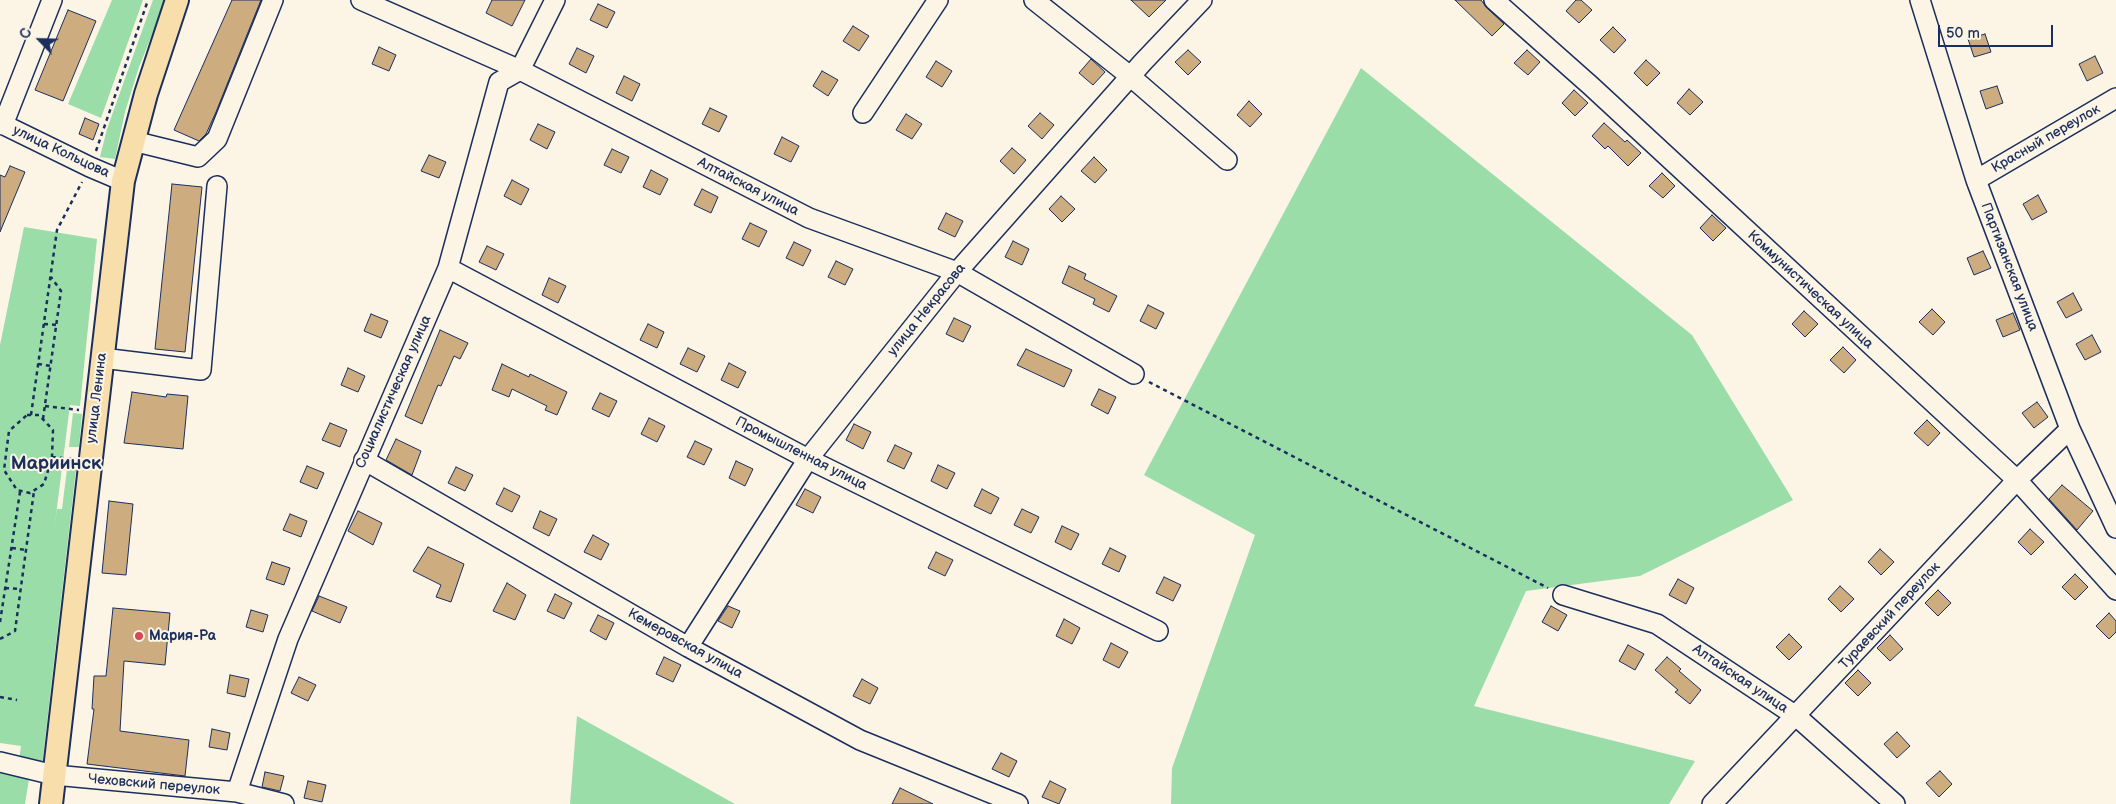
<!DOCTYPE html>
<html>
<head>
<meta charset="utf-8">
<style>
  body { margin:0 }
  #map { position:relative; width:2116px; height:804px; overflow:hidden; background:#fcf5e5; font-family:"Balsamiq Sans",sans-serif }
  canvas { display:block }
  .north { position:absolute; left:15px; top:15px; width:50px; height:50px; -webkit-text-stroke:4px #fcf5e5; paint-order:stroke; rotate:294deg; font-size:14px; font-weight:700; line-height:20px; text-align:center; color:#1b2f5e }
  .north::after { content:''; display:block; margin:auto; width:18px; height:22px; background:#1b2f5e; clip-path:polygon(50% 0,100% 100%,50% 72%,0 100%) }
  .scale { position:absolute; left:1938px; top:25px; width:115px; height:22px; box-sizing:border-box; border:2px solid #1b2f5e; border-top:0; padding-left:6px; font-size:15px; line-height:18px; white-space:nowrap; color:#1b2f5e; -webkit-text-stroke:4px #fcf5e5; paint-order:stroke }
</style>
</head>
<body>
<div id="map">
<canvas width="2116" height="804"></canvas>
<div class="north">С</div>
<div class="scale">50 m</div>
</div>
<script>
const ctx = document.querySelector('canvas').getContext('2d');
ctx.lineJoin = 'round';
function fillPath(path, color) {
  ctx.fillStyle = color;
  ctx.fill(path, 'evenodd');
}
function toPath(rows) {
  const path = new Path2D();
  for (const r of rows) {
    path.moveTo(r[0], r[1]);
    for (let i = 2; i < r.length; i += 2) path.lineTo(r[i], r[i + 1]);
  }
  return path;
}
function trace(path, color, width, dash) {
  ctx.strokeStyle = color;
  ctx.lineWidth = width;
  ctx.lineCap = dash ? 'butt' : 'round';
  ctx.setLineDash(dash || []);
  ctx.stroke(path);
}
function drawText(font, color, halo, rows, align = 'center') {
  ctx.font = font + ' "Balsamiq Sans",sans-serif';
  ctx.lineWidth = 4;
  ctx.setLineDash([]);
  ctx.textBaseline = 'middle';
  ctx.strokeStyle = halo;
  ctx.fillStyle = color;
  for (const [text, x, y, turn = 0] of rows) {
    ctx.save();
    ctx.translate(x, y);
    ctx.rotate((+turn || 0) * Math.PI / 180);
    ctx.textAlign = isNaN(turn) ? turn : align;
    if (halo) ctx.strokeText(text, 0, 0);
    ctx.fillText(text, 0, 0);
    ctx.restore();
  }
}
const green = toPath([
  [112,0,143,0,101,118,68,104],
  [153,0,166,0,139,67,125,112,115,159,100,157,107,129],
  [1361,68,1692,335,1793,500,1640,576,1526,591,1474,706,1695,761,1669,804,1171,804,1172,768,1255,535,1144,475],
  [24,227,97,239,80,406,70,405,54,531,57,509,62,509,67,469,76,470,42,766,19,760,21,746,0,743,0,345],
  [73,413,82,414,79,447,69,447],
  [577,716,735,804,570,804],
  [0,771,29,779,25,804,0,804]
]);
const building = toPath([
  [232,0,261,0,216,112,206,134,199,141,174,130,232,0],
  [492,0,525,0,512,26,486,13,492,0],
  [1131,0,1166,0,1149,17,1131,0],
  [1455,0,1481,0,1487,8,1504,24,1492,36,1455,0],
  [1576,0,1581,0,1592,10,1579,23,1566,11,1576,0],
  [598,4,615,12,607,28,590,20,598,4],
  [68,10,96,21,63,101,35,90,68,10],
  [853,26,869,36,859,51,843,41,853,26],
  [1613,27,1626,40,1614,53,1600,40,1613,27],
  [1985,34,1991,52,1974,57,1968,39,1985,34],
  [379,47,396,55,389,71,372,64,379,47],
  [577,48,594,56,586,73,569,64,577,48],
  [1188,50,1201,62,1188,75,1175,62,1188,50],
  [1527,50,1540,62,1528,75,1514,63,1527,50],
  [2095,56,2103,73,2087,81,2079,64,2095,56],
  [1091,59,1105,72,1093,85,1079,73,1091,59],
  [1646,60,1660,73,1647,86,1634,73,1646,60],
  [936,61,952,71,942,87,926,77,936,61],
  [822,71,838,80,828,96,813,86,822,71],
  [624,76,640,84,632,101,616,93,624,76],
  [1997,86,2003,103,1986,109,1980,91,1997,86],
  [1689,89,1703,102,1690,115,1677,103,1689,89],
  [1574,90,1588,103,1575,116,1562,103,1574,90],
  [1249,101,1262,114,1250,127,1237,115,1249,101],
  [710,108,727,116,719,132,702,124,710,108],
  [1040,113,1054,125,1042,139,1028,126,1040,113],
  [906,114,922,124,912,139,896,130,906,114],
  [85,118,99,124,93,140,79,134,85,118],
  [1604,123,1625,142,1627,140,1641,153,1628,166,1608,146,1605,149,1592,136,1604,123],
  [538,124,555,132,547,149,530,140,538,124],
  [782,137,799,146,791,162,774,154,782,137],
  [1012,148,1026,160,1014,174,1000,161,1012,148],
  [612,149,629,157,621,173,604,165,612,149],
  [429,155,446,162,439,178,421,171,429,155],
  [1094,157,1107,170,1095,183,1081,171,1094,157],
  [10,166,25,172,0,232,0,175,5,177,10,166],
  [651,170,668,179,660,195,643,187,651,170],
  [1662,173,1675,186,1663,198,1649,186,1662,173],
  [512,180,529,189,521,205,504,196,512,180],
  [172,184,202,187,185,352,155,349,172,184],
  [702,189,718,197,711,213,694,205,702,189],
  [2038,195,2047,212,2032,220,2023,204,2038,195],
  [1061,196,1075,209,1062,222,1049,209,1061,196],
  [946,213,963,221,955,237,938,229,946,213],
  [1712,215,1726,228,1713,241,1700,228,1712,215],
  [750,223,767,231,759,247,742,239,750,223],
  [1013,241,1029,249,1022,265,1005,257,1013,241],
  [794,242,811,250,803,266,786,258,794,242],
  [487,246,504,254,496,270,479,262,487,246],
  [1983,251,1991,268,1974,275,1967,258,1983,251],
  [836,261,853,269,845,285,828,277,836,261],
  [1069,266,1086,274,1084,279,1117,296,1109,312,1093,304,1095,299,1062,283,1069,266],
  [549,278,566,286,558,303,542,295,549,278],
  [2073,293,2082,310,2066,318,2057,302,2073,293],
  [1148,305,1164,313,1156,329,1140,321,1148,305],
  [1932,309,1945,322,1933,335,1919,322,1932,309],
  [1804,311,1818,324,1805,337,1792,324,1804,311],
  [2013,313,2020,330,2003,337,1996,320,2013,313],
  [371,314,388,321,381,338,364,331,371,314],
  [954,318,971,326,963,342,946,334,954,318],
  [648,324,664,332,657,348,640,340,648,324],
  [440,330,468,343,460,359,454,356,441,386,438,385,422,424,405,416,440,330],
  [2092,335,2101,352,2085,360,2076,344,2092,335],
  [1843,347,1856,360,1844,373,1830,360,1843,347],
  [688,348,705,356,697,372,680,364,688,348],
  [1026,349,1072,370,1064,387,1017,365,1026,349],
  [729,363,746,372,738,388,721,380,729,363],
  [502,364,529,377,530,374,567,392,557,415,545,410,547,406,512,389,509,397,492,390,502,364],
  [348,368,365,376,358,392,341,385,348,368],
  [1099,389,1116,397,1108,414,1091,405,1099,389],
  [132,392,166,397,167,394,188,396,183,449,124,443,132,392],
  [600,393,617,401,609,417,592,409,600,393],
  [2037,402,2048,417,2034,428,2022,413,2037,402],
  [649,418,665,426,657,442,641,434,649,418],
  [1927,420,1940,433,1928,446,1914,433,1927,420],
  [330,423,347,430,340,447,322,440,330,423],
  [854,424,871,432,863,449,846,440,854,424],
  [396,439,421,451,412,475,386,460,396,439],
  [695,441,712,449,704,465,687,457,695,441],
  [895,445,912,453,904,469,887,461,895,445],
  [736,461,753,469,745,486,729,478,736,461],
  [938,465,955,473,947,489,931,481,938,465],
  [307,466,324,473,317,489,300,482,307,466],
  [456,467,473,475,465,491,448,483,456,467],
  [2062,485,2093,511,2077,530,2049,499,2062,485],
  [504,488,520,496,512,512,496,504,504,488],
  [805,489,821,497,813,513,796,505,805,489],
  [982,489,999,498,991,514,974,506,982,489],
  [109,501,133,504,126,575,102,573,109,501],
  [1022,509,1039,517,1031,533,1014,525,1022,509],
  [358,511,382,523,373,545,348,531,358,511],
  [540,511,557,519,549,536,533,528,540,511],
  [290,514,307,521,301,537,283,530,290,514],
  [1062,526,1079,534,1071,550,1055,542,1062,526],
  [2030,529,2044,542,2031,555,2018,542,2030,529],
  [593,535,609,544,601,560,584,552,593,535],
  [428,547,464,564,451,602,436,597,441,585,413,571,428,547],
  [1110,548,1126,556,1119,572,1102,564,1110,548],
  [1880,549,1894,562,1881,575,1868,562,1880,549],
  [936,552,953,560,945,576,928,568,936,552],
  [272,562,290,568,284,585,266,579,272,562],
  [2075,574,2088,587,2075,600,2062,587,2075,574],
  [1164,577,1181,585,1173,601,1156,593,1164,577],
  [1678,579,1694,588,1686,604,1669,595,1678,579],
  [507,583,526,595,515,620,493,611,507,583],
  [1840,586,1854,599,1841,612,1828,599,1840,586],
  [1938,590,1951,603,1938,616,1925,603,1938,590],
  [555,594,572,603,564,619,547,611,555,594],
  [319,596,347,607,340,623,312,611,319,596],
  [728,606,740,611,732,628,718,621,728,606],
  [1551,606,1567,615,1558,631,1542,622,1551,606],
  [113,608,170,613,165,665,124,661,120,731,189,740,185,776,87,764,94,709,92,709,94,676,106,676,113,608],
  [251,610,268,615,263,632,246,627,251,610],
  [2109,613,2116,621,2116,632,2109,639,2096,626,2109,613],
  [598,615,614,623,606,640,590,631,598,615],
  [1064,619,1080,628,1072,644,1056,636,1064,619],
  [1789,634,1802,647,1789,660,1776,647,1789,634],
  [1890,635,1903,649,1890,661,1877,648,1890,635],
  [1111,643,1128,652,1119,668,1103,660,1111,643],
  [1628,645,1644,654,1635,670,1619,661,1628,645],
  [664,657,681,665,673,682,656,674,664,657],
  [1667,657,1681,669,1679,671,1701,690,1690,704,1675,692,1678,690,1655,670,1667,657],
  [1858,670,1871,683,1858,696,1845,683,1858,670],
  [230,675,249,679,245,697,227,693,230,675],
  [299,677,316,685,308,701,291,693,299,677],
  [862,679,878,688,870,704,853,696,862,679],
  [212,729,230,733,227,750,209,747,212,729],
  [1897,732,1910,746,1897,758,1884,744,1897,732],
  [1001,753,1017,761,1009,777,992,769,1001,753],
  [1940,771,1952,784,1939,797,1926,783,1940,771],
  [265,772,284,776,280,791,262,787,265,772],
  [308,781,326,785,322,802,304,798,308,781],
  [1050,781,1066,789,1059,804,1042,797,1050,781],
  [900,788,933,804,892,804,900,788]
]);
const path = toPath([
  [96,151,148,0],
  [44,324,57,325],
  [38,364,51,366],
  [1149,382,1548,588],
  [45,406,79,410],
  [27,415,39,415,53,430,52,457,44,484,30,493,17,490,4,470,9,431,27,415],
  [31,415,57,230,82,182],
  [43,419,61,291,51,277],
  [52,457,73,459],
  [12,548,26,550],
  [5,588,21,589],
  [0,622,20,492],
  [0,639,15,631,34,491],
  [0,697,17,700]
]);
const minor = toPath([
  [361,0,520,70,809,218,957,272,1134,374],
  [1034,0,1130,76,1227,160],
  [1494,0,1591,86,2017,480,2116,590],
  [1920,0,1976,180,2070,429,2116,528],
  [863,113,938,0],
  [0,123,90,167,123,181],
  [3,125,52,0],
  [133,141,198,157,217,139,273,0],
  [1976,180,2116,98],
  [448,268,808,459,1158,631],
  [102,358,201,370,217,186],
  [364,460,688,647,860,740,1018,804],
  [1563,595,1657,624,1796,716,1895,804],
  [688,647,808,459,957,272,1143,62,1202,0],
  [0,762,54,775,237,792,284,804],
  [237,792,288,639,448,268,499,82,520,70,555,0],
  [1712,804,2017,480,2070,429]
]);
const major = toPath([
  [51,804,123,181,146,94,177,0]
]);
const markers = [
  [139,636,5,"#d1495b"]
];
const streetNames = [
  ["Красный переулок",2046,139,-30],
  ["улица Кольцова",61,152,25],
  ["Алтайская улица",748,187,27],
  ["Партизанская улица",2009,267,69],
  ["Коммунистическая улица",1810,290,43],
  ["улица Некрасова",927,310,-51],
  ["Социалистическая улица",394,392,-66],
  ["улица Ленина",97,398,-83],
  ["Промышленная улица",801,454,27],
  ["Тураевский переулок",1890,616,-47],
  ["Кемеровская улица",685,644,29],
  ["Алтайская улица",1740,679,34],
  ["Чеховский переулок",154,785,5]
];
const poiNames = [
  ["Мария-Ра",149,636]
];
const districtNames = [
  ["Мариинск",56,464]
];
fillPath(green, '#9adda8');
fillPath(building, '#cdac80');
trace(building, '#1b2f5e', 1);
trace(minor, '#1b2f5e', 22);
trace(major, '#1b2f5e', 26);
trace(path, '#1b2f5e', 2.5, [4, 4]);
trace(minor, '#fcf5e5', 19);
trace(major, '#f8deab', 22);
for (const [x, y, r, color] of markers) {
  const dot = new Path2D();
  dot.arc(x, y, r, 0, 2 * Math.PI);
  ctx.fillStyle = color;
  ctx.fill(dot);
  trace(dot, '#fcf5e5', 2);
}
drawText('14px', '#1b2f5e', '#fcf5e5', streetNames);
drawText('bold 14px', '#1b2f5e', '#fcf5e5', poiNames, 'left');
drawText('bold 19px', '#1b2f5e', '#fcf5e5', districtNames);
</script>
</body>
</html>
